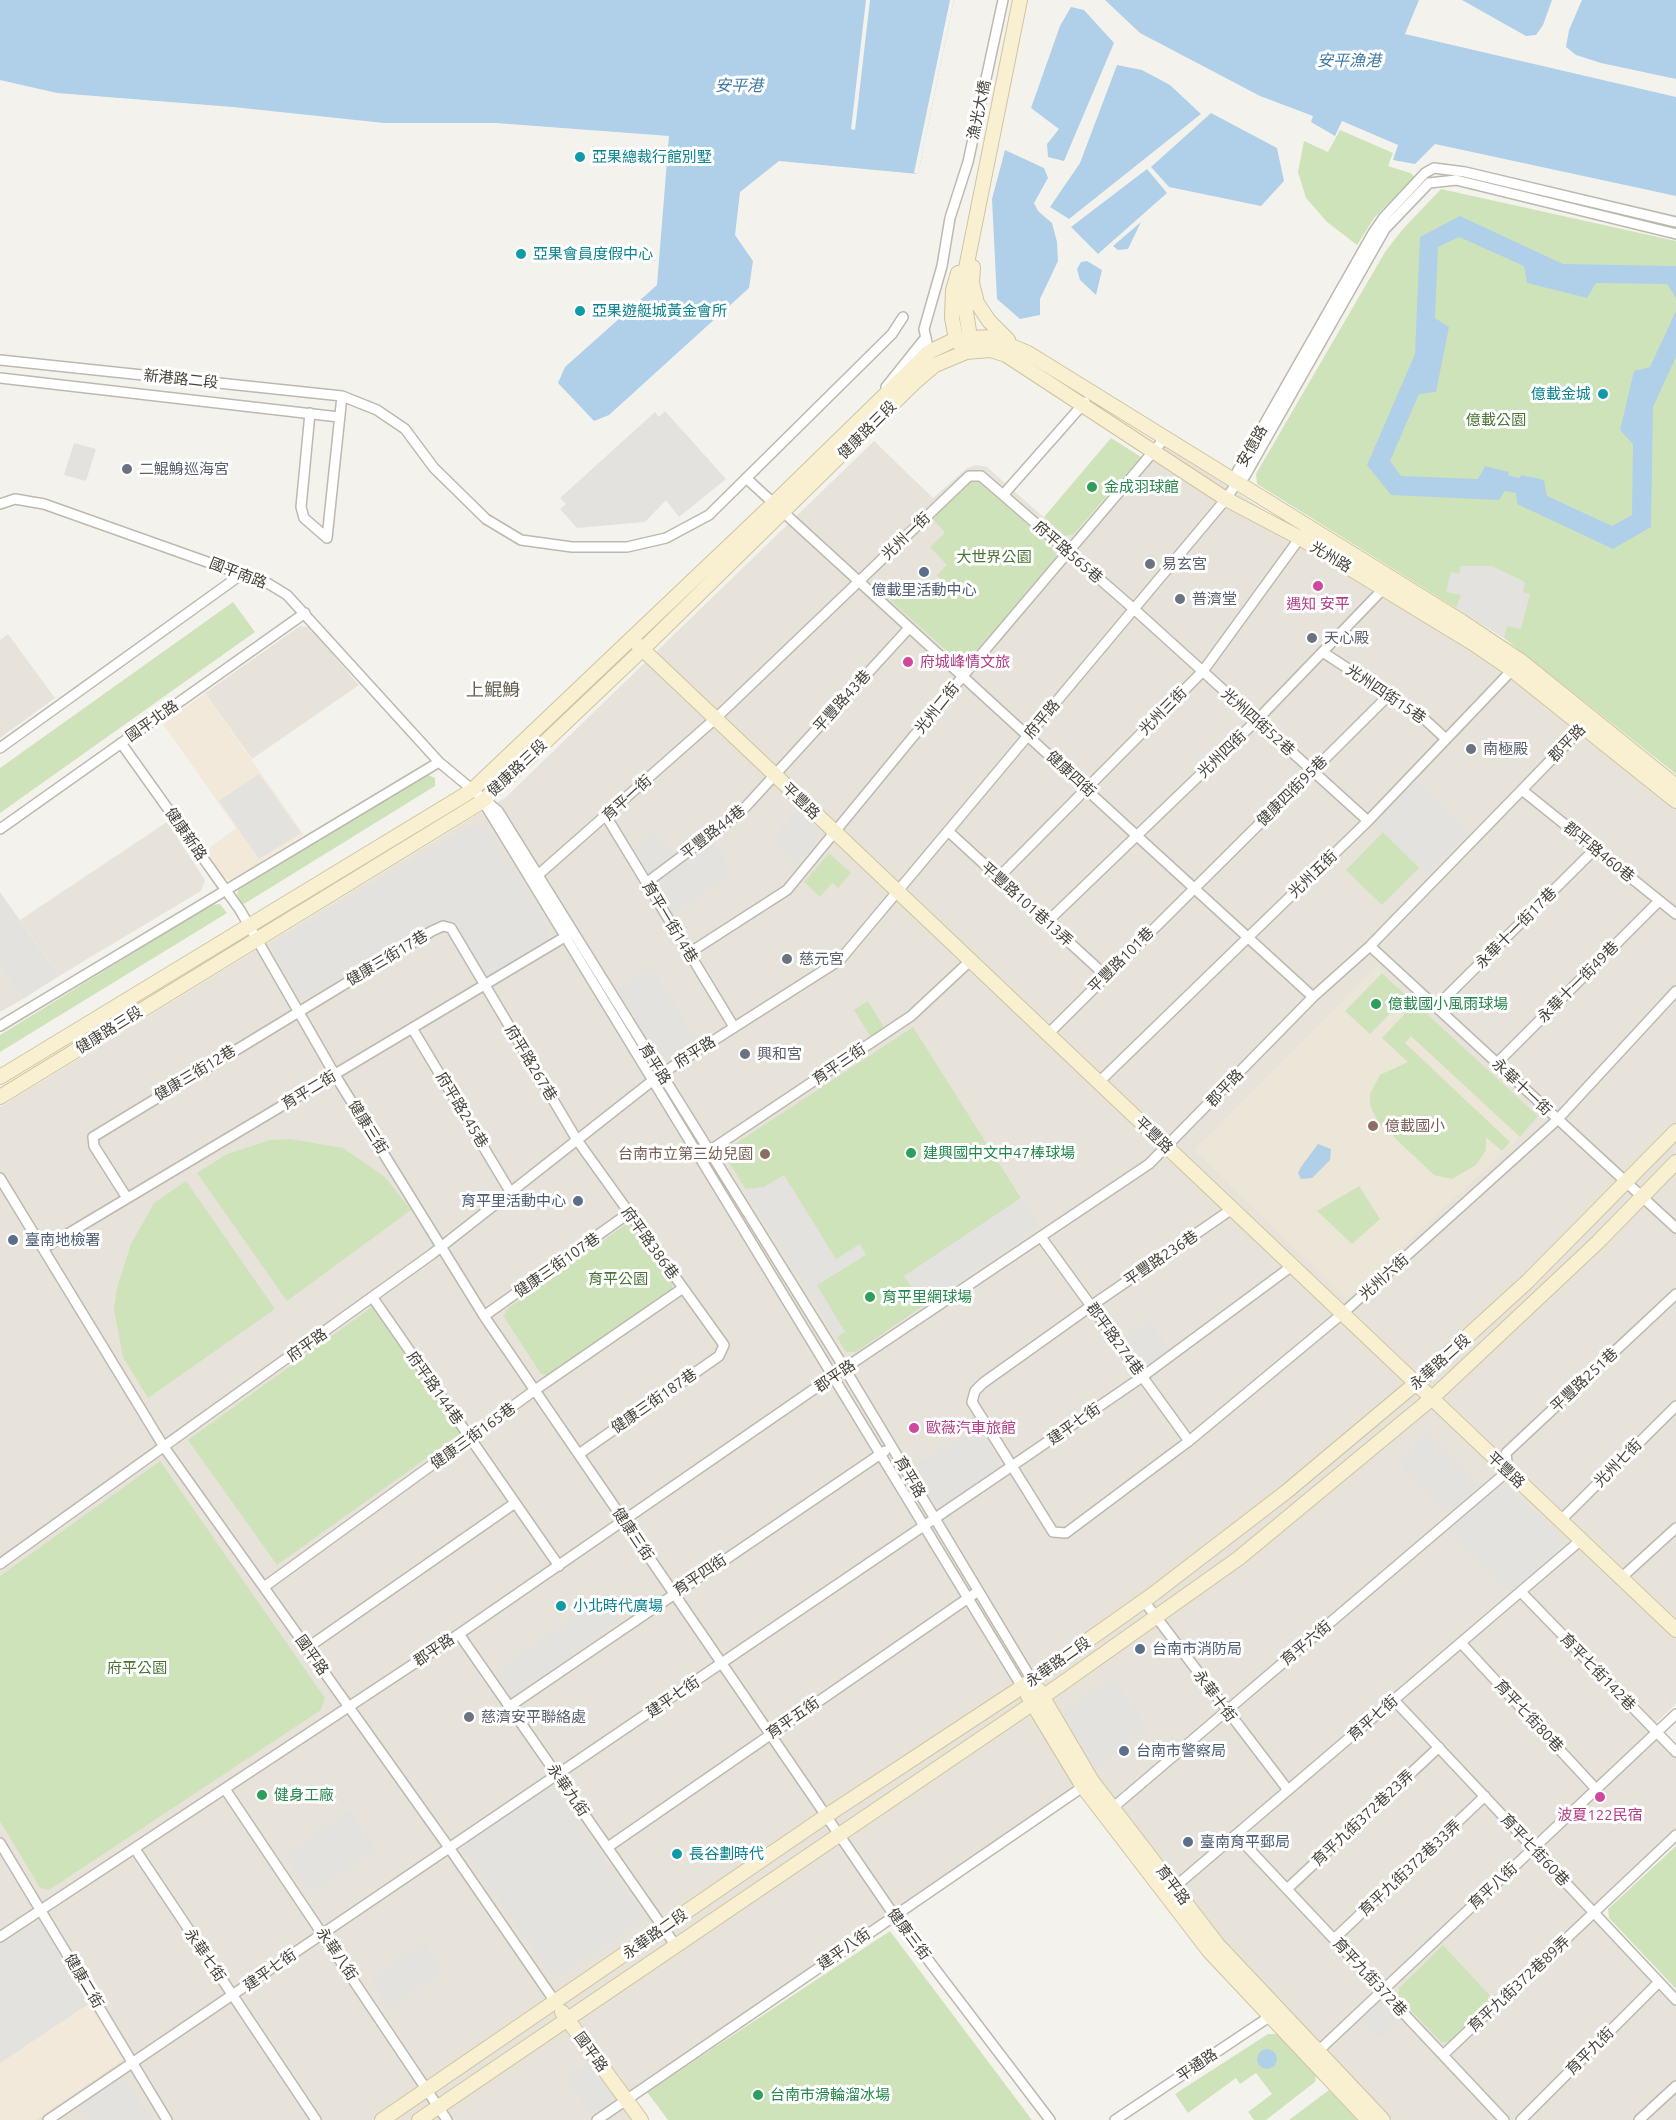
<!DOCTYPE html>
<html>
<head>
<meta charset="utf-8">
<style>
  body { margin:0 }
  canvas { display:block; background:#f4f2ec }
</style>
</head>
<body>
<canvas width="1676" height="2120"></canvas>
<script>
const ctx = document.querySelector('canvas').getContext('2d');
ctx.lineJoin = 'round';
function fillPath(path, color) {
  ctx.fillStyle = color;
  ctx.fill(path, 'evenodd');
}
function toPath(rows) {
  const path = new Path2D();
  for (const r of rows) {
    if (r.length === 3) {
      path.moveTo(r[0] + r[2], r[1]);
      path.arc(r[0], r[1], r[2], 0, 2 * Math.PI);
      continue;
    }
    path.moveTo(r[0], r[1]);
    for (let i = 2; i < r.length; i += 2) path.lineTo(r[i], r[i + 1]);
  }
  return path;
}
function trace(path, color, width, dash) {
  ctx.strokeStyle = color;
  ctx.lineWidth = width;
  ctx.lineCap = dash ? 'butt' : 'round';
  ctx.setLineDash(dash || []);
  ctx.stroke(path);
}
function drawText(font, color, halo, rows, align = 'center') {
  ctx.font = font + ' Ubuntu,"Noto Sans TC",sans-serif';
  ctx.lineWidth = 6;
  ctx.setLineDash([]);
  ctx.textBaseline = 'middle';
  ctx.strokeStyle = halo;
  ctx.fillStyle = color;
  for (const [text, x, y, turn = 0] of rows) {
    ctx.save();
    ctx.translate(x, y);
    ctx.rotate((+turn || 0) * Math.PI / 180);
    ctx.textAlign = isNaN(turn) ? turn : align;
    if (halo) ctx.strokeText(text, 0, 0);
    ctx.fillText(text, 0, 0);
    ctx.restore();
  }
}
const residential = toPath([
  [1157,440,1506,669,1676,808,1676,1704,1648,1730,1676,1757,1676,1836,1590,1914,1676,2007,1676,2120,1392,2120,1220,1940,1091,1774,621,2097,638,2120,0,2120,0,1107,506,797,874,441,933,498,967,468,976,465,987,467,1065,536,1073,535],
  [300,626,309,627,359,685,252,759,205,693],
  [8,634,55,698,0,738,0,640],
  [167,822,205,880,201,891,59,976,20,920],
  [0,966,23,999,0,1012]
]);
const commercial = toPath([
  [205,693,304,835,231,880,224,879,205,851,236,828,163,724],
  [91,2002,124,2059,36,2120,0,2120,0,2063]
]);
const education = toPath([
  [1377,966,1460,1046,1538,1116,1520,1137,1346,1299,1194,1150]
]);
const green = toPath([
  [1340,130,1393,153,1388,166,1410,173,1415,177,1374,218,1357,245,1327,222,1306,198,1298,172,1304,141,1328,152],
  [1441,189,1676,241,1676,774,1504,638,1257,484,1256,474,1385,252,1402,230],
  [1111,438,1141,457,1073,535,1065,536,1044,517],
  [971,480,979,480,1055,550,1056,557,968,661,959,662,888,598,902,585,914,597,922,590,928,597,932,594,936,597,947,586,937,575,947,565,930,547,945,533,932,518],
  [233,602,255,632,0,813,0,768],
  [426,774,435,778,435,786,244,904,240,902,237,894,238,890],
  [1383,832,1419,868,1382,905,1346,870],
  [829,853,851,873,838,888,832,883,820,897,804,882],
  [220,904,227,913,0,1052,0,1035,211,905],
  [1382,973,1407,996,1370,1034,1345,1011],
  [868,1001,884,1027,870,1036,854,1010],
  [1415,1003,1538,1116,1520,1137,1411,1036,1405,1043,1510,1142,1502,1151,1486,1137,1486,1150,1476,1165,1452,1179,1434,1175,1378,1122,1370,1105,1370,1094,1380,1075,1408,1062,1382,1038],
  [913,1027,1021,1198,905,1276,924,1305,856,1352,846,1352,727,1159,729,1148],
  [290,1139,343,1148,385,1177,411,1210,287,1301,197,1173,227,1154,270,1140],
  [186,1181,275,1309,148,1398,123,1357,114,1310,117,1288,131,1244,154,1203],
  [1359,1186,1380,1219,1352,1244,1317,1211],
  [625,1225,633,1227,673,1281,672,1289,548,1376,541,1374,504,1317,507,1309],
  [376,1304,466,1430,277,1565,188,1440],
  [160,1461,325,1698,321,1710,49,1890,40,1888,0,1821,0,1576],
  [1676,1846,1676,1989,1609,1918,1608,1909],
  [890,1931,1032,2120,668,2120,647,2092],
  [1443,1945,1494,2000,1451,2041,1442,2043,1398,1997,1399,1988],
  [1268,2034,1277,2034,1316,2075,1315,2082,1266,2120,1254,2120,1248,2112,1272,2094,1256,2073,1240,2084,1236,2078,1188,2113,1175,2094],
  [1329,2090,1357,2120,1289,2120]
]);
const parking = toPath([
  [665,411,726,479,679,517,666,500,645,522,577,528,560,509,566,504,560,498,655,412,659,417],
  [74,443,96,449,86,481,64,475],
  [1461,566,1492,566,1525,582,1523,592,1530,594,1521,629,1507,626,1504,638,1456,608,1461,595,1446,592,1451,572,1459,574],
  [259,774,301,833,259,859,219,801],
  [1418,780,1469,831,1426,874,1375,824],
  [797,811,818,830,818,839,798,864,770,841],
  [473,825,486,825,549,927,547,940,491,974,482,972,453,922,438,920,308,998,300,997,272,949,273,943],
  [654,831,673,857,650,874,642,872,630,852],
  [712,841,733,874,672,914,654,887,655,881],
  [0,892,59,976,23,999,0,966],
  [651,967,696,1039,667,1057,658,1055,617,988],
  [784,1175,836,1259,860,1244,866,1255,817,1285,845,1332,837,1337,745,1189,764,1187],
  [1021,1198,1040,1226,924,1305,904,1276],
  [1148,1320,1169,1349,1148,1364,1139,1362,1122,1339],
  [978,1427,999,1461,997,1470,942,1505,933,1503,912,1467],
  [1425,1433,1477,1486,1448,1512,1397,1460],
  [1498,1487,1509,1488,1562,1537,1560,1550,1512,1592,1448,1531],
  [605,1594,623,1618,513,1697,496,1672],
  [1113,1678,1147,1727,1094,1769,1062,1719,1065,1710],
  [554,1788,645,1918,561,1975,551,1974,464,1850,465,1843,545,1789],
  [349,1810,376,1849,311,1894,285,1855],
  [42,1919,91,2002,0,2063,0,1947],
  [424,1942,444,1971,390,2008,371,1979],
  [1377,2001,1383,2001,1399,2018,1378,2038,1360,2018],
  [590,2062,614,2096,590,2113,566,2078],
  [122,2076,152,2120,89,2120,79,2105]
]);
const water = toPath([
  [0,0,954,0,918,174,779,161,740,192,735,235,753,261,749,288,609,415,594,421,558,383,565,367,657,285,669,136,496,123,384,123,233,107,57,93,0,80],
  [1105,0,1419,0,1405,34,1676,97,1676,196,1435,144,1415,164,1393,160,1398,145,1342,121,1335,136,1311,122,1313,116,1260,96,1140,33],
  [1462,0,1552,0,1543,25,1536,35,1526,36],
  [1582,0,1676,0,1676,79,1601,63,1576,55,1566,47,1569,30],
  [1071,7,1084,10,1114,43,1064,161,1048,157,1047,144,1059,129,1031,108,1060,26],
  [1117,65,1142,70,1170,85,1201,114,1069,219,1050,207,1080,163],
  [1211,113,1277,148,1284,181,1261,206,1169,187,1151,167],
  [1005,150,1044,168,1048,178,1034,203,1038,211,1052,223,1057,242,1058,261,1040,299,1040,315,1020,319,997,299,992,199],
  [1147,169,1167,193,1098,254,1071,227],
  [1460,216,1563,264,1676,266,1676,298,1667,284,1596,283,1587,298,1527,283,1524,266,1459,237,1438,247,1435,318,1449,327,1436,392,1419,394,1390,461,1401,476,1478,479,1485,466,1509,472,1508,475,1514,477,1520,478,1521,475,1544,480,1547,496,1612,526,1632,515,1633,444,1620,430,1634,371,1650,367,1676,311,1676,357,1653,407,1651,527,1613,549,1517,504,1516,493,1510,492,1505,491,1499,500,1391,495,1367,465,1415,354,1420,237],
  [1141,222,1128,249,1118,250,1113,246],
  [1087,261,1102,270,1096,295,1080,280,1077,269,1081,262],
  [1318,1144,1331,1149,1330,1160,1312,1178,1301,1179,1298,1173,1301,1167],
  [1267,2059,10]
]);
const pier = toPath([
  [866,0,870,0,855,130,851,129],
  [950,0,954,0,918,174,914,173]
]);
const street = toPath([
  [929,352,924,329,942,266,950,218,968,162,1003,0],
  [0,360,342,396,327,538,304,518,301,507,310,413],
  [0,378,339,417],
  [886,387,926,337],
  [342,396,377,410,405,429,434,468,486,519,521,540,572,547,627,547,666,538,709,515,892,334,903,317],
  [746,478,1313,997],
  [1236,484,1237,472,1373,233,1384,217,1425,173,1434,168,1465,172,1676,222],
  [1003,495,1134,609,1368,821],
  [0,504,15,499,44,504,269,584,287,595,439,762,498,811,845,1369,1032,1680],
  [1324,653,1421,716,1446,739],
  [121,743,240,910,335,1075,484,1316,894,1915,1050,2120],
  [0,748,242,574],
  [1522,790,1676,914],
  [484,803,1022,1687],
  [606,816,734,1027],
  [0,829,305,613],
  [948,831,1106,976],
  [538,875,715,719,969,476,981,476,1003,495,1085,402],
  [998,878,1203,671,1302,535],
  [646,883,740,813,909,628],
  [1047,922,1257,720,1386,586],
  [1370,946,1676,1228],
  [689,953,787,890,963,676,1164,439],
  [1436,1007,1595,849],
  [0,1026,439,762],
  [412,1028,511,1193],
  [1048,1034,1389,695],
  [1497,1063,1659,901],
  [1099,1082,1368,821,1515,667],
  [706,1153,911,1016,970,961],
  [0,1178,164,1447,450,1849,556,2003],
  [127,1198,94,1146,93,1137,432,931,443,926,451,928,577,1140,724,1345,719,1356,579,1454],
  [1232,1209,1091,1306,983,1383,975,1391,972,1402,1053,1532,1066,1533,1189,1441,1342,1314,1557,1120,1676,991],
  [1041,1237,1189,1441],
  [44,1248,568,935],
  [373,1298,559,1566],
  [484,1316,629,1213],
  [1560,1521,1676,1406],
  [0,1564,432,1254,661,1074,840,960,1226,499,1236,484,1245,476,1385,229,1429,183,1456,180,1676,234],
  [1621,1578,1676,1528],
  [264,1587,535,1390,683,1288],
  [1521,1592,1676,1752],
  [1144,1601,1288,1790],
  [459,1634,676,1946],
  [1461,1643,1596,1789],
  [307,1648,515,1503],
  [1394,1700,1676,2000],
  [510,1706,885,1451],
  [225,1789,447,2120],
  [1109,1811,1508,1471,1506,1453,1676,1294],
  [1236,1835,1504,2120],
  [0,1843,167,2120],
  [608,1847,974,1594],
  [135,1849,316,2120],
  [1287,1889,1439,1747],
  [1170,1891,1581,1540],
  [0,1937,459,1634,833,1376,1149,1164,1313,997,1370,946,1583,727],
  [1334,1939,1485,1796],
  [1314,2055,1676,1714],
  [1443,2055,1676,1835],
  [48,2120,1012,1466,1142,1377,1292,1266],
  [597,2120,1087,1784],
  [1115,2120,1275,2013],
  [1521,2120,1659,1982],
  [1639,2120,1676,2086]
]);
const secondary = toPath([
  [973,267,972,283,977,303,989,321,1008,340],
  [958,273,953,290,952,318,956,339,962,347],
  [968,345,970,337,962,288,1020,0],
  [638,645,1676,1630],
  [0,1077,471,791,773,504,929,352,956,339,990,337,1028,353,1461,621,1521,661,1676,786],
  [0,1097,483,801,642,650,914,383,935,365,966,352,991,350,1006,355,1226,499,1300,538,1474,644,1512,670,1676,801],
  [1038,1689,1092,1781,1218,1945,1383,2120],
  [1028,1696,1083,1787,1209,1951,1368,2120],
  [562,2012,641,2120],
  [382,2120,826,1816,1022,1687,1152,1595,1286,1492,1415,1384,1528,1281,1676,1131],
  [419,2120,1057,1687,1239,1558,1431,1399,1598,1242,1676,1162]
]);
const markers = [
  [580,157,6,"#0f9aa8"],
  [521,254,6,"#0f9aa8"],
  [580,311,6,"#0f9aa8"],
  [1603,394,6,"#0f9aa8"],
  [127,469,6,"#6b7280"],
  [1092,487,6,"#2e9e5b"],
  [1150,564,6,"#6b7280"],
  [924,572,6,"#5c6f8a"],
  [1318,586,6,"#d1479c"],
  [1180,599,6,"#6b7280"],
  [1312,638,6,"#6b7280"],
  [908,662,6,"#d1479c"],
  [1471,749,6,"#6b7280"],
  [787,959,6,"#6b7280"],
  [1376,1004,6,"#2e9e5b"],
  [745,1054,6,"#6b7280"],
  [1373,1126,6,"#8d6e63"],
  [911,1153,6,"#2e9e5b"],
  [765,1154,6,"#8d6e63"],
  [578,1201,6,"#5c6f8a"],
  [13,1240,6,"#5c6f8a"],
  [870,1297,6,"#2e9e5b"],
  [914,1428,6,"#d1479c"],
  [561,1606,6,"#0f9aa8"],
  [1140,1649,6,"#5c6f8a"],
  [469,1717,6,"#6b7280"],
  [1124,1751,6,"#5c6f8a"],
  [262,1795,6,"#2e9e5b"],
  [1600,1797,6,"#d1479c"],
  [1188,1842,6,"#5c6f8a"],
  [677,1854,6,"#0f9aa8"],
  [758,2095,6,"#2e9e5b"]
];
const streetNames = [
  ["漁光大橋",979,110,-78],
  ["新港路二段",181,379,6],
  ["健康路三段",867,430,-45],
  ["安億路",1252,446,-60],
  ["光州一街",906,536,-44],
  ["府平路565巷",1068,552,41],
  ["光州路",1331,557,31],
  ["國平南路",238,573,21],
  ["光州四街15巷",1386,694,34],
  ["平豐路43巷",842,701,-48],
  ["光州二街",937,708,-51],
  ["光州三街",1163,711,-45],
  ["府平路",1042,719,-50],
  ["國平北路",152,721,-35],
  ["光州四街52巷",1258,722,42],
  ["郡平路",1567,743,-46],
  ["光州四街",1222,754,-44],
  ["健康路三段",517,768,-43],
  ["健康四街",1071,774,42],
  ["健康四街95巷",1292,791,-45],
  ["育平一街",627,798,-42],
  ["平豐路",801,801,44],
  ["平豐路44巷",713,832,-38],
  ["健康新路",186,834,55],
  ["郡平路460巷",1599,852,39],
  ["光州五街",1313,874,-44],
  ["平豐路101巷13弄",1027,904,42],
  ["育平一街14巷",670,922,59],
  ["永華十一街17巷",1516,928,-45],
  ["健康三街17巷",387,958,-31],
  ["平豐路101巷",1121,960,-45],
  ["永華十一街49巷",1578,982,-45],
  ["健康路三段",109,1030,-32],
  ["府平路",695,1052,-32],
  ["府平路267巷",531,1063,59],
  ["育平路",655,1064,58],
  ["育平三街",839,1064,-34],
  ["健康三街12巷",195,1073,-31],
  ["永華十一街",1522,1087,43],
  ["郡平路",1225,1088,-46],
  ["育平二街",309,1090,-31],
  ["府平路245巷",462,1110,59],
  ["健康三街",368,1127,58],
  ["平豐路",1154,1135,44],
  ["府平路386巷",650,1243,54],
  ["平豐路236巷",1161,1258,-34],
  ["健康三街107巷",557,1265,-35],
  ["光州六街",1384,1277,-42],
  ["郡平路274巷",1115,1339,54],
  ["府平路",307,1345,-35],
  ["永華路二段",1440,1362,-42],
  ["郡平路",835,1376,-34],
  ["平豐路251巷",1584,1380,-43],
  ["府平路144巷",435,1388,55],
  ["健康三街187巷",654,1401,-35],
  ["建平七街",1074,1424,-35],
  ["健康三街165巷",473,1436,-36],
  ["光州七街",1618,1463,-45],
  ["平豐路",1506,1470,43],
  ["育平路",910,1477,59],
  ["健康三街",633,1534,56],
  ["育平四街",700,1575,-34],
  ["育平六街",1306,1643,-40],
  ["郡平路",434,1650,-34],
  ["國平路",312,1655,55],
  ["永華路二段",1058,1662,-35],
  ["育平七街142巷",1598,1672,46],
  ["永華十街",1215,1696,53],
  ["建平七街",673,1697,-34],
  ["育平七街80巷",1529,1716,47],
  ["育平五街",793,1718,-35],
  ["育平七街",1373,1718,-41],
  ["永華九街",568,1790,55],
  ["育平九街372巷23弄",1363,1818,-43],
  ["育平七街60巷",1535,1850,47],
  ["育平九街372巷33弄",1410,1868,-43],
  ["育平路",1173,1885,53],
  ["育平八街",1493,1886,-43],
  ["永華路二段",655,1934,-35],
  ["健康三街",909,1934,53],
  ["建平八街",844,1949,-35],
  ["永華八街",337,1954,56],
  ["永華七街",205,1955,56],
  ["建平七街",270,1970,-35],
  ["育平九街372巷",1370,1977,47],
  ["健康二街",84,1981,59],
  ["育平九街372巷89弄",1519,1984,-43],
  ["育平九街",1590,2051,-45],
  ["國平路",591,2052,54],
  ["平通路",1197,2065,-34]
];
const cultureNames = [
  ["亞果總裁行館別墅",592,157],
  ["亞果會員度假中心",533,254],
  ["亞果遊艇城黃金會所",592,311],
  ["億載金城",1591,394,"right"],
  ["小北時代廣場",573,1606],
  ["長谷劃時代",689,1854]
];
const parkNames = [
  ["億載公園",1496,420],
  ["大世界公園",994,557],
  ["育平公園",618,1279],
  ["府平公園",137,1668]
];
const worshipNames = [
  ["二鯤鯓巡海宮",139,469],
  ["易玄宮",1162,564],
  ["普濟堂",1192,599],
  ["天心殿",1324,638],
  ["南極殿",1483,749],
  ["慈元宮",799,959],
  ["興和宮",757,1054],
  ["慈濟安平聯絡處",481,1717]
];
const leisureNames = [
  ["金成羽球館",1104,487],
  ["億載國小風雨球場",1388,1004],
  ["建興國中文中47棒球場",923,1153],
  ["育平里網球場",882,1297],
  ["健身工廠",274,1795],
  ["台南市滑輪溜冰場",770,2095]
];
const serviceNames = [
  ["億載里活動中心",924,590,"center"],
  ["育平里活動中心",566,1201,"right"],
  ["臺南地檢署",25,1240],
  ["台南市消防局",1152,1649],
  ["台南市警察局",1136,1751],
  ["臺南育平郵局",1200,1842]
];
const hotelNames = [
  ["遇知 安平",1318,604],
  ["府城峰情文旅",920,662,"left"],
  ["歐薇汽車旅館",926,1428,"left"],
  ["波夏122民宿",1600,1815]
];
const educationNames = [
  ["億載國小",1385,1126],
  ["台南市立第三幼兒園",753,1154,"right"]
];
const waterNames = [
  ["安平漁港",1349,61],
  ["安平港",739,86]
];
const quarterNames = [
  ["上鯤鯓",493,690]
];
fillPath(residential, '#e7e3da');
fillPath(commercial, '#f3e9da');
fillPath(education, '#ebe6d7');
fillPath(green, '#cfe3ba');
fillPath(parking, '#e3e2df');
fillPath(water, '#b0d0e9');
fillPath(pier, '#f4f2ec');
trace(street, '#beb9af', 12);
trace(secondary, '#cec4a1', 16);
trace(street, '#fff', 9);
trace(secondary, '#f9f0d1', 14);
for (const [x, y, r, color] of markers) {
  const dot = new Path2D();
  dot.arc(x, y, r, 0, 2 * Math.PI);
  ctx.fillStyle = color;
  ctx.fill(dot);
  trace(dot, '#fff', 2);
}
drawText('15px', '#47433a', '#fff', streetNames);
drawText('15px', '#0d838f', '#fff', cultureNames, 'left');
drawText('15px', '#4a7334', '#fff', parkNames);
drawText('15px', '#5b616d', '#fff', worshipNames, 'left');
drawText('15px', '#27864d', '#fff', leisureNames, 'left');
drawText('15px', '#4e5e75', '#fff', serviceNames, 'left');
drawText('15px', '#b23c85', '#fff', hotelNames);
drawText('15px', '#785e54', '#fff', educationNames, 'left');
drawText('italic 16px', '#3f79a7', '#fff', waterNames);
drawText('18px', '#696153', '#fff', quarterNames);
</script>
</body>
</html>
